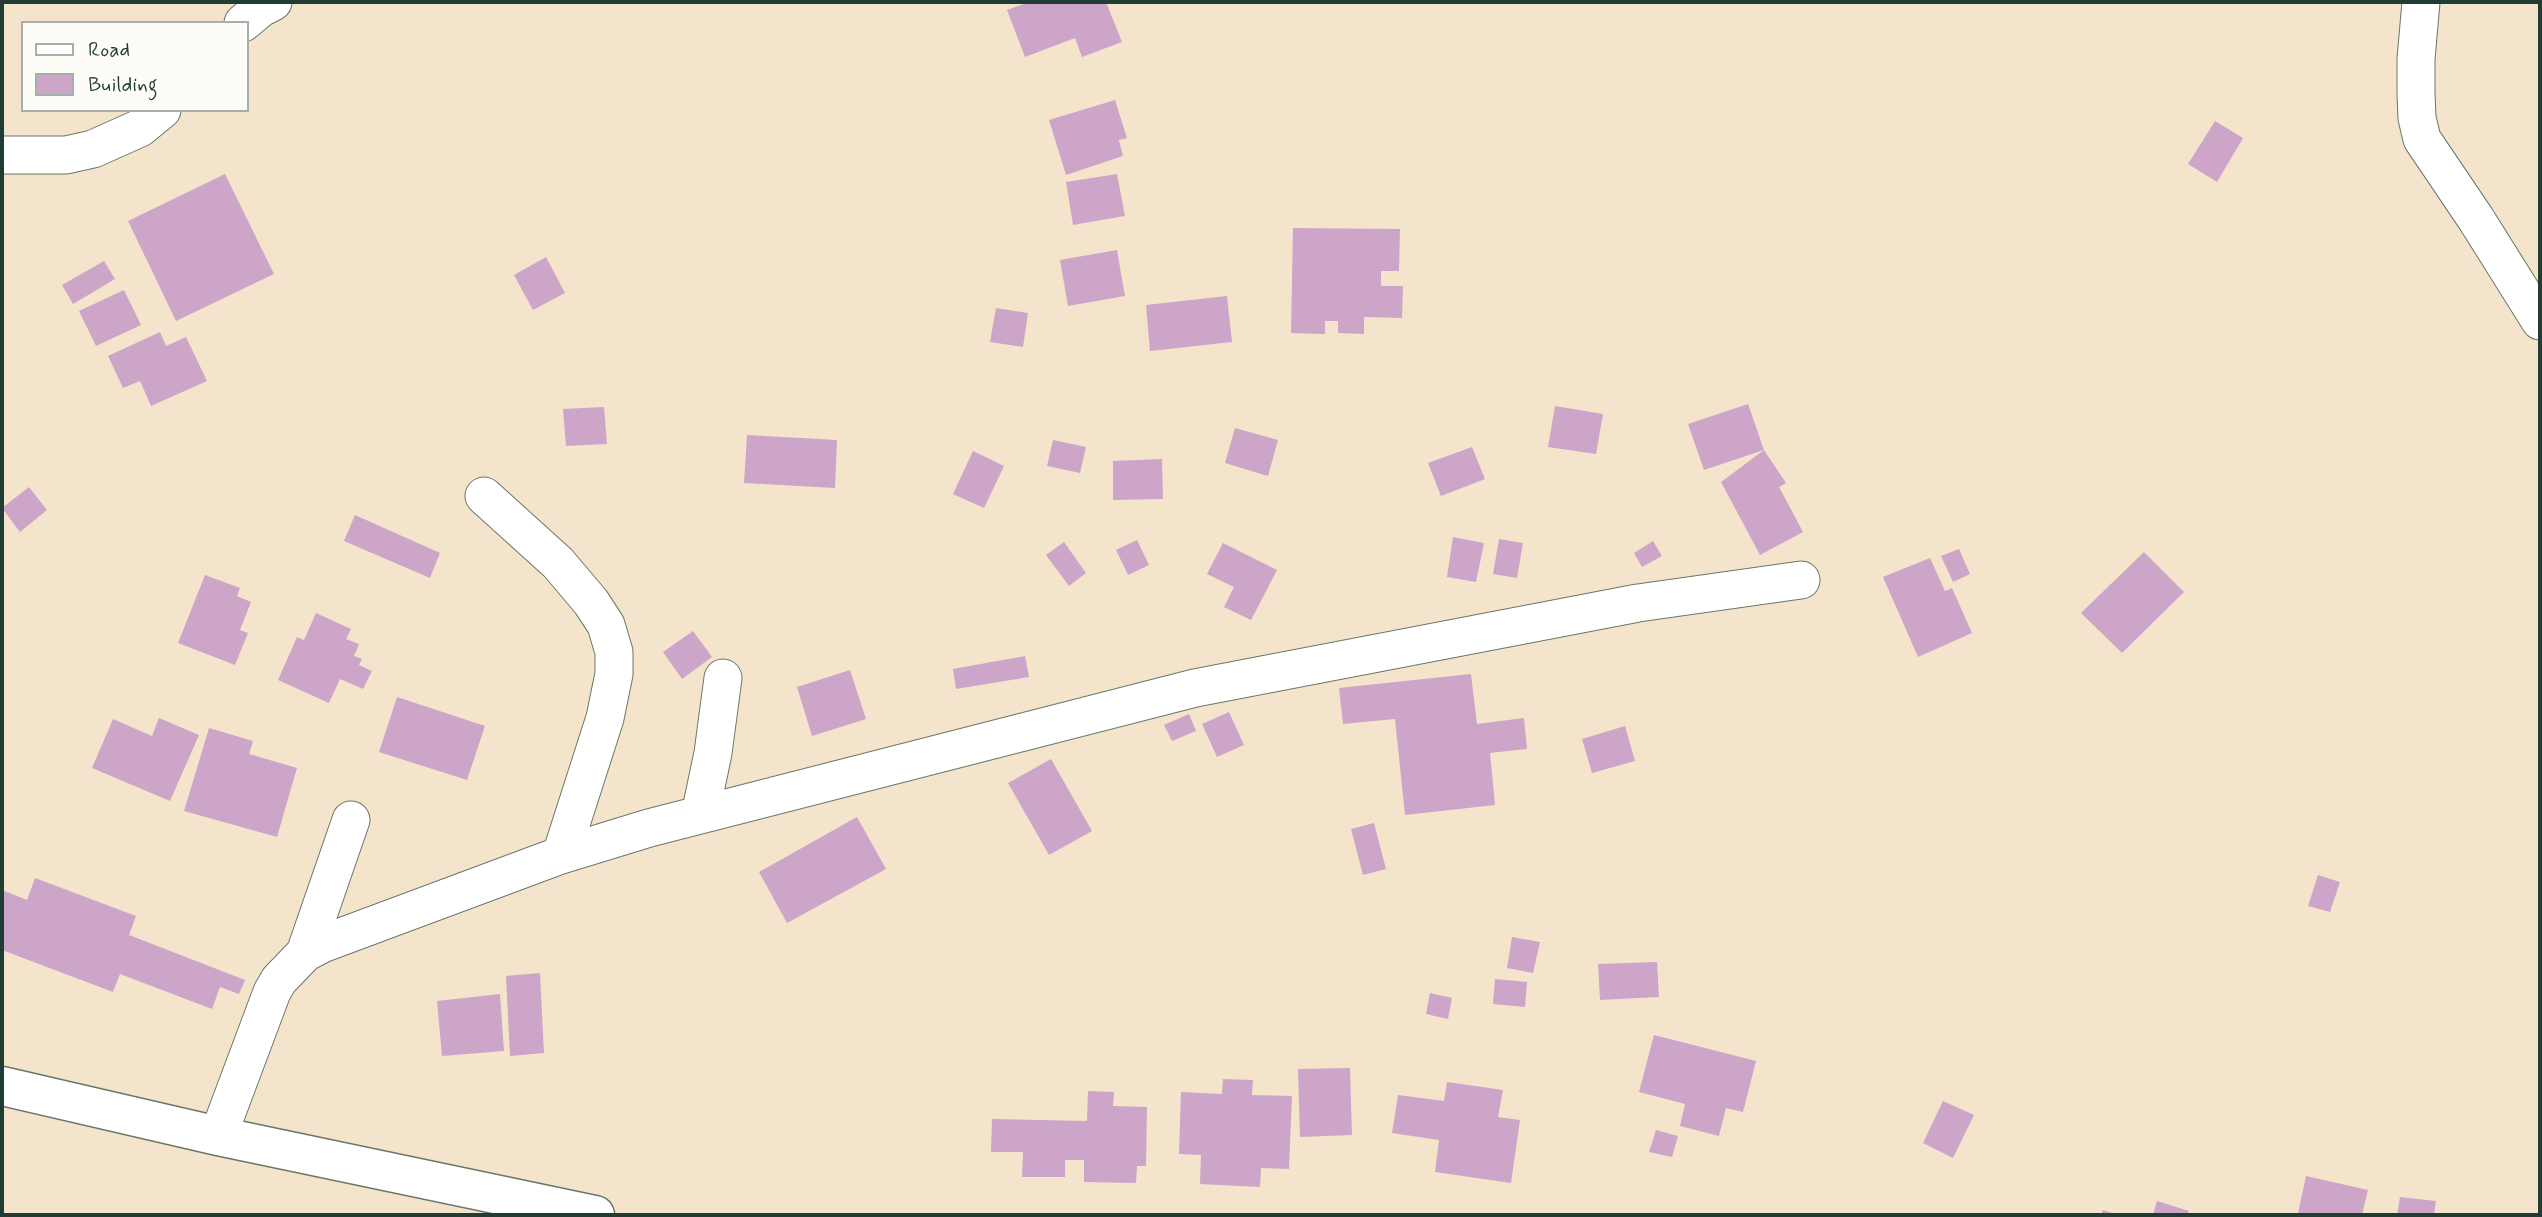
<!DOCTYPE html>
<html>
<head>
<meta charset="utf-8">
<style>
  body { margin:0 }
  #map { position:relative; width:2542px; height:1217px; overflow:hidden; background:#f5e4cc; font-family:Mynerve,sans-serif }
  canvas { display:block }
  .frame { position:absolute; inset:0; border:4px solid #1f3d34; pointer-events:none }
  .legend { position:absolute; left:21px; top:21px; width:228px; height:91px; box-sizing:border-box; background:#fdfcf7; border:2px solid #a4b0a9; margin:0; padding:9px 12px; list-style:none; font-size:21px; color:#1f3d34 }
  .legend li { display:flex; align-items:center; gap:14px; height:35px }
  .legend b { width:35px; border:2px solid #a4b0a9 }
</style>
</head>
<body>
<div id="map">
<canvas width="2542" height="1217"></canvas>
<div class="frame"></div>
<ul class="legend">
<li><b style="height:9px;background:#fff"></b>Road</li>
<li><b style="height:19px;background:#cca5c8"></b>Building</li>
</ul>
</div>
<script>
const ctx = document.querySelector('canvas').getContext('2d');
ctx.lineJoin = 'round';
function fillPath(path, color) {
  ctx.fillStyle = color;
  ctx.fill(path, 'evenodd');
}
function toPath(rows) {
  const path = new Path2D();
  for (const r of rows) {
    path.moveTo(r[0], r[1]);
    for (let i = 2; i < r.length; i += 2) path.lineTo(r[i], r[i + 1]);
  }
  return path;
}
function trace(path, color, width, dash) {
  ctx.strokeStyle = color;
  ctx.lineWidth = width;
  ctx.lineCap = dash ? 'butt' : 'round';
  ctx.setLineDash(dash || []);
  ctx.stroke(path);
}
const building = toPath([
  [1029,2,1106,2,1122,42,1082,57,1075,38,1025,57,1007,10],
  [1115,100,1127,138,1119,140,1123,156,1066,175,1049,120],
  [2215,121,2243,138,2217,182,2188,164],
  [225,174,274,274,176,321,128,221],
  [1117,174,1125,216,1073,225,1066,182],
  [1293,228,1400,229,1399,271,1381,271,1381,286,1403,286,1402,318,1364,317,1364,334,1338,333,1338,321,1325,321,1325,334,1291,333],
  [1117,250,1125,296,1068,306,1060,260],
  [546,257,565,293,533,310,514,275],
  [104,261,115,279,73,304,62,285],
  [124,290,141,325,96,346,79,311],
  [1227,296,1232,342,1150,351,1146,305],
  [996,308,1028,313,1023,347,990,342],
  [160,332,166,346,186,337,207,381,151,406,140,381,123,388,108,356],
  [1748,404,1764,450,1704,470,1688,424],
  [1555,406,1603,414,1596,454,1548,447],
  [604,407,607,444,566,446,563,409],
  [1235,428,1278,440,1268,476,1225,463],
  [747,435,837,440,835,488,744,483],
  [1053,440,1086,447,1080,473,1047,466],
  [1472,447,1485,479,1441,496,1428,463],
  [1764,450,1786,483,1779,487,1803,532,1760,555,1721,482],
  [973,451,1004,466,984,508,953,494],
  [1162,459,1163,499,1113,500,1113,461],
  [29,487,47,510,20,532,2,508],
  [355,515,440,553,430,578,344,541],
  [1453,537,1484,543,1476,582,1447,577],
  [1499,539,1523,543,1517,578,1493,574],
  [1137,540,1149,565,1128,575,1116,550],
  [1653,541,1662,556,1642,567,1634,553],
  [1064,542,1086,573,1069,586,1046,555],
  [1223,543,1277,570,1251,620,1224,607,1234,587,1207,574],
  [1959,549,1970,574,1953,582,1941,556],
  [2144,552,2184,592,2122,653,2081,613],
  [1930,558,1945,591,1952,588,1972,633,1918,657,1883,577],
  [205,575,240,588,237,596,251,602,240,630,248,633,235,665,178,643],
  [316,613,351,629,346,639,359,644,354,656,362,659,359,665,372,671,363,689,340,679,329,703,278,680,297,637,304,640],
  [693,631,712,657,682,679,663,652],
  [1025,656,1029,677,956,689,953,669],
  [850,670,866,719,812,736,797,687],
  [1471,674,1477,724,1524,718,1527,749,1490,753,1495,805,1405,815,1395,719,1343,724,1339,688],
  [397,697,485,726,467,780,379,752],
  [1229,712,1244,745,1217,757,1202,724],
  [1189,714,1196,731,1172,741,1164,725],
  [159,718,199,735,170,801,92,768,113,719,152,736],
  [1625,726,1635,761,1592,773,1582,739],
  [209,728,253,741,249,754,297,768,277,837,184,811],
  [1051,759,1092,831,1049,855,1008,783],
  [857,817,886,869,787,923,759,872],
  [1374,823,1386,869,1363,875,1351,829],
  [2318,875,2340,882,2330,912,2308,906],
  [35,878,136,916,129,935,245,980,239,994,220,987,212,1009,120,974,113,992,2,950,2,890,27,900],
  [1512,937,1540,942,1533,973,1507,968],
  [1657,962,1659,997,1600,1000,1598,964],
  [540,973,544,1053,510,1056,506,976],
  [1495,979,1527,982,1525,1007,1493,1004],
  [1430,993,1452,998,1448,1019,1426,1014],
  [500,994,504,1051,442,1056,437,1001],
  [1654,1035,1756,1061,1743,1112,1726,1108,1719,1136,1680,1126,1685,1104,1639,1092],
  [1350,1068,1352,1135,1300,1137,1298,1069],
  [1223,1079,1253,1080,1252,1095,1292,1096,1289,1169,1261,1168,1260,1187,1200,1184,1201,1155,1179,1154,1181,1092,1222,1094],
  [1447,1082,1503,1090,1498,1117,1520,1120,1511,1183,1435,1172,1439,1140,1392,1133,1398,1095,1444,1101],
  [1088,1091,1114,1092,1113,1106,1147,1107,1146,1166,1137,1166,1136,1183,1084,1182,1084,1160,1065,1160,1065,1177,1022,1177,1023,1152,991,1152,992,1119,1087,1121],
  [1943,1101,1974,1115,1953,1158,1923,1143],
  [1656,1130,1678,1136,1672,1157,1649,1152],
  [2306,1176,2368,1190,2362,1215,2298,1213],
  [2400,1197,2436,1201,2434,1215,2397,1215],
  [2157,1201,2189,1211,2187,1215,2153,1215],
  [2103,1210,2118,1215,2101,1215]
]);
const minor = toPath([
  [2421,2,2416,59,2416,93,2417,118,2422,139,2476,219,2540,321],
  [243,23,261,8,273,2],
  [2,155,66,155,93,149,140,128,162,110],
  [484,496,558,563,591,602,606,625,614,652,614,674,605,718,561,855],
  [700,815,713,753,723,678],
  [305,953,351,820],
  [218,1136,272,992,279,980,305,953,322,944,561,855,649,828,1195,688,1638,603,1801,580]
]);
const secondary = toPath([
  [2,1086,218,1136,595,1215]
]);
fillPath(building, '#cca5c8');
trace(minor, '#6a7769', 39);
trace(secondary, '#6a7769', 41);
trace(minor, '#fff', 37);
trace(secondary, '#fff', 38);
</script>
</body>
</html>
